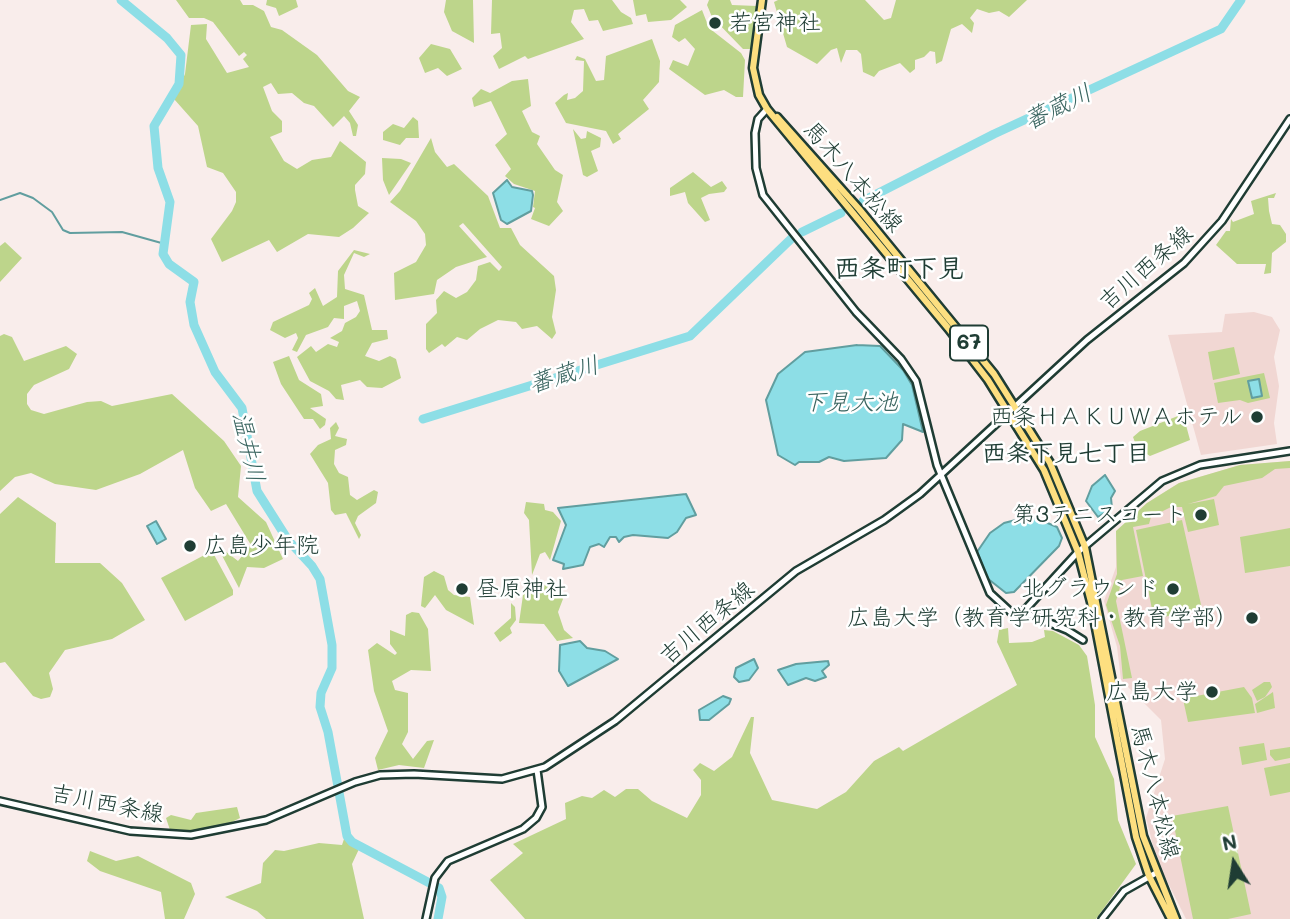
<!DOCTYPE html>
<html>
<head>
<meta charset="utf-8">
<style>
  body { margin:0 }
  #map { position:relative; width:1290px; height:919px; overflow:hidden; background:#f9edeb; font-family:Mali,sans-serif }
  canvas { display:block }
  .north { position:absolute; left:1199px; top:828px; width:70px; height:70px; -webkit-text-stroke:5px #fff; paint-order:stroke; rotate:348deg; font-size:19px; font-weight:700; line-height:28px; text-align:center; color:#1f3d34 }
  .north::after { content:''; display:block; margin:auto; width:24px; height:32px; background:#1f3d34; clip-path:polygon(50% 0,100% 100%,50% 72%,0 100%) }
</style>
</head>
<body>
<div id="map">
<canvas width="1290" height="919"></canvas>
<div class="north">N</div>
</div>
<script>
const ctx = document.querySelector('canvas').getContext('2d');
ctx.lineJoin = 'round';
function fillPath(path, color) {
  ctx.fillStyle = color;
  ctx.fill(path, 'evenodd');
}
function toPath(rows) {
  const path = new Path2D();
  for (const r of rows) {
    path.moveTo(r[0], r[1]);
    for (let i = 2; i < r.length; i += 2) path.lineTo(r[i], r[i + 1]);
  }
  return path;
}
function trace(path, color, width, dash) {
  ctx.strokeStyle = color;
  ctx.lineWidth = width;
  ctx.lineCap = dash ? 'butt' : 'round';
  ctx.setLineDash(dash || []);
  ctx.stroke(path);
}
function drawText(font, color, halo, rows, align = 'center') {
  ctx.font = font + ' Mali,"Klee One",sans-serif';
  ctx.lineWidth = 5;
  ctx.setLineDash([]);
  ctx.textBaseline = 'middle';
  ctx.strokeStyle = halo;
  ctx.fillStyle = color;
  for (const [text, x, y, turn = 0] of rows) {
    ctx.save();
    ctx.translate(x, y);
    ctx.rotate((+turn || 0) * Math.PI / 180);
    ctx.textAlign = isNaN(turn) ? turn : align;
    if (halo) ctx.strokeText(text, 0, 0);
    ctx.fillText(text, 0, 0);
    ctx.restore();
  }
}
const built = toPath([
  [1254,312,1272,317,1280,330,1274,357,1279,386,1274,423,1277,444,1201,455,1168,335,1222,332,1225,314],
  [1290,461,1290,919,1186,919,1157,861,1146,818,1165,759,1161,720,1121,680,1117,647,1104,601,1116,567,1116,531,1147,503,1179,483,1240,465]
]);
const green = toPath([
  [176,0,240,0,243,5,253,5,264,11,271,27,282,30,317,55,348,91,360,97,349,111,358,125,356,136,353,136,350,123,344,116,333,127,314,106,304,103,292,93,278,94,271,83,263,87,272,111,282,121,282,132,270,137,284,161,297,169,312,160,331,157,340,141,366,162,365,174,355,185,355,190,358,206,369,213,353,228,339,237,308,234,277,252,269,240,222,262,211,239,232,211,236,202,236,192,223,173,207,167,198,126,174,99,185,74,191,25,207,24,206,39,227,73,249,67,243,59,247,55,244,52,239,56,213,22,204,18,189,18],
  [267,0,296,0,298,7,279,16,276,8,266,5],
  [446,0,473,0,474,43,452,31,444,12],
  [492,0,612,0,621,12,631,18,633,24,603,31,598,20,589,21,584,9,574,10,571,22,584,39,528,59,525,56,499,69,493,56,502,48,500,33,491,34],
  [633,0,680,0,687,7,671,20,648,22,646,14,636,16],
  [709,0,730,0,732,5,757,6,751,49,743,49,712,17,707,5],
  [778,0,865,0,884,20,891,18,896,0,1027,0,1009,17,999,11,989,13,977,9,970,18,974,23,972,33,962,24,951,29,942,61,936,64,935,52,930,51,924,57,915,60,915,69,910,73,900,63,879,71,874,77,863,72,861,54,857,50,846,50,841,63,837,48,831,50,817,64,787,47,774,2],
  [702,10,709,28,741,53,745,60,743,97,736,97,724,90,705,95,669,69,673,60,688,66,695,49,685,38,679,42,672,37,675,25],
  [652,39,660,61,659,82,643,100,649,109,618,134,621,139,613,144,606,131,566,123,555,103,564,95,568,93,567,100,575,98,583,91,584,61,575,60,577,56,585,59,596,81,604,80,606,56],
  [431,44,450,49,462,69,447,76,438,68,425,73,419,58],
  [528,79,531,106,522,111,532,132,540,136,537,144,555,170,563,175,557,202,563,211,549,226,531,219,535,208,533,207,535,191,514,184,505,176,511,169,495,145,507,134,491,101,474,107,472,98,481,89,490,93,512,81],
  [413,117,418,121,419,138,406,138,400,145,383,140,383,132,393,124,404,128],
  [573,129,581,139,586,138,587,131,601,138,600,147,591,151,598,171,587,177,583,175],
  [431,138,435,152,447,167,454,164,488,196,500,228,511,228,520,245,554,276,556,290,552,317,556,333,552,339,537,326,522,329,516,322,498,320,480,329,467,340,457,337,445,347,442,344,429,353,426,349,426,324,437,313,436,300,444,291,456,298,467,292,476,280,478,266,490,262,499,271,502,267,463,223,459,226,487,257,456,267,437,280,434,294,395,300,394,273,416,262,426,245,425,234,416,221,390,202,400,191],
  [382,158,401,159,411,163,389,195,383,180],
  [693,172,711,187,722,181,727,188,724,192,709,194,701,198,710,220,705,222,688,203,685,192,670,196,670,188],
  [1276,193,1274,198,1268,198,1269,211,1272,224,1280,225,1286,234,1286,242,1272,253,1271,273,1264,274,1266,264,1237,264,1216,245,1226,231,1230,231,1231,219,1233,222,1254,214,1251,201],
  [5,242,22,258,0,282,0,246],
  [354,250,370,254,364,257,354,253,344,275,345,289,364,295,372,330,387,330,388,339,372,343,365,356,379,361,390,356,396,359,401,378,382,388,367,387,360,380,341,385,344,400,336,399,329,391,310,381,297,357,311,346,316,352,328,344,337,347,339,342,330,338,342,331,345,323,356,317,360,311,357,301,344,306,344,319,334,318,328,327,306,335,297,352,292,350,298,338,296,333,285,338,270,330,273,322,309,305,312,299,309,293,315,288,323,306,337,297,338,271],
  [4,334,12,337,24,361,66,346,77,354,69,369,34,385,27,394,27,404,31,410,44,414,87,402,101,401,112,406,172,394,224,441,241,466,238,497,266,522,283,559,264,568,247,567,239,588,216,544,238,561,251,545,226,504,211,511,195,488,183,450,140,474,96,490,55,484,31,473,15,477,0,491,0,336],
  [1234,347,1240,374,1213,380,1208,352],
  [289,356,299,380,321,394,323,406,310,408,326,419,325,425,320,429,313,419,304,419,281,384,273,362],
  [1264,373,1270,398,1248,403,1240,400,1218,403,1214,383],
  [1183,414,1190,440,1150,456,1137,448,1133,437,1140,431],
  [336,422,339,428,335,436,347,439,346,445,335,450,334,464,339,473,348,477,350,495,357,500,374,490,378,492,376,503,358,516,355,523,361,535,359,539,346,513,335,515,331,510,328,483,310,454,318,445,331,439,330,428],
  [1290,461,1290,468,1275,469,1262,478,1224,486,1216,496,1188,504,1214,499,1219,525,1188,532,1182,507,1171,507,1151,517,1149,524,1133,527,1143,576,1122,580,1116,601,1132,678,1123,679,1120,646,1106,605,1117,574,1116,531,1147,503,1179,483,1240,465],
  [18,497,56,523,55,563,100,563,122,583,145,620,112,639,65,650,49,673,53,689,50,697,41,699,33,696,5,662,0,663,0,514],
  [526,502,544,504,545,510,553,512,561,521,550,560,545,552,540,554,532,575,529,520,524,513],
  [1182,520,1202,609,1154,619,1136,530],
  [1290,528,1290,566,1245,573,1240,537],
  [212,551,233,590,233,595,185,621,161,578],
  [434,571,444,576,448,590,454,595,470,597,474,625,446,610,435,595,425,608,421,606,424,577],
  [553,583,563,599,558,612,564,630,573,638,557,641,544,624,519,623,523,595,531,588],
  [511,603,515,607,516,620,510,628,512,633,500,642,494,633,511,618],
  [412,612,419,613,428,629,431,671,411,670,392,681,395,690,408,693,408,732,402,744,413,759,427,741,434,740,424,768,399,765,378,770,375,758,388,731,374,691,368,650,377,643,395,655,397,653,390,644,390,630,405,636,406,615],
  [1008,628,1009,643,1032,642,1045,637,1044,630,1053,631,1079,645,1087,656,1095,705,1095,737,1114,779,1118,820,1136,864,1096,919,525,919,490,880,523,853,513,844,566,819,565,803,582,796,592,798,604,790,615,797,626,789,638,789,652,801,687,818,701,795,701,780,693,770,700,763,714,771,732,757,751,717,754,717,750,753,772,800,817,809,846,792,874,761,899,747,903,751,1017,685,997,642,999,630],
  [1264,682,1270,682,1272,687,1265,697,1257,701,1252,690],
  [1244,687,1252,698,1255,713,1188,722,1181,690,1191,697],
  [1273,692,1275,708,1257,713,1255,704],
  [1264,743,1267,760,1242,765,1239,747],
  [1290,747,1290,758,1275,761,1270,755,1270,750],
  [1290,763,1290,792,1270,796,1264,768],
  [1228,806,1251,914,1228,919,1193,919,1172,816],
  [237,807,240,818,232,822,196,830,170,830,166,818,171,815,191,820,196,813],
  [345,836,359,849,352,864,364,919,266,919,257,911,225,897,261,883,263,863,275,850,284,851,319,843,342,845],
  [90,851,116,861,138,856,191,883,195,894,184,919,165,919,161,892,100,871,87,861]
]);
const water = toPath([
  [507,180,512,187,532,191,533,195,531,211,507,224,501,220,493,193,507,180],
  [857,345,880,346,903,370,912,385,923,432,903,424,902,440,886,458,844,461,829,457,819,462,799,462,795,465,778,455,766,400,778,374,805,352,857,345],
  [1259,379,1262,396,1252,398,1248,381,1259,379],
  [1105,475,1115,491,1111,498,1112,508,1098,517,1086,501,1092,486,1105,475],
  [686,494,696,515,686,518,677,532,668,538,633,535,624,537,619,542,616,537,610,537,604,547,599,544,590,547,583,565,563,569,564,564,553,560,566,525,558,508,686,494],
  [1031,516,1057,527,1062,538,1059,546,1014,592,1006,593,987,578,977,552,990,533,1004,523,1031,516],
  [156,521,166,539,157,544,147,526,156,521],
  [580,641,587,648,605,651,618,659,568,686,559,671,560,645,580,641],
  [754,659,758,668,749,680,739,682,734,677,736,668,754,659],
  [828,661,829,665,822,671,826,677,815,681,806,678,788,685,778,670,796,664,828,661],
  [723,696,731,699,729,704,709,720,700,720,699,710,723,696]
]);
const stream = toPath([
  [0,200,20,193,33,198,52,212,63,230,70,233,122,232,165,244]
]);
const river = toPath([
  [121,0,167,38,181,55,179,84,154,126,158,168,170,202,163,254,169,264,194,282,190,302,194,325,215,372,242,408,257,491,288,540,312,566,320,579,332,645,332,668,321,693,320,707,328,732,347,836,352,842,439,888,442,897,438,919],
  [863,201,994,134,1221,29,1241,0],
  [802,232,841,213],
  [423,419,690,336,792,238]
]);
const secondary = toPath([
  [767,109,758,119,755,133,756,168,763,195,856,312,901,359,916,381,937,465,990,593,1014,615,1023,612,1067,630,1083,640],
  [1023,612,1078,552,1162,481,1200,465,1290,451],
  [0,801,130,831,191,835,266,820,355,782,380,775,414,774,502,779,545,767,615,721,796,571,884,520,920,494,1087,340,1184,263,1222,221,1290,119],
  [426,919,435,878,448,861,523,829,536,818,542,807,537,770],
  [1102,919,1124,891,1156,873]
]);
const primary = toPath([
  [762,0,753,68,759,95,767,109,948,328,988,380,1044,470,1078,552,1091,602,1136,837,1149,876,1171,919],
  [777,117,859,209,994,374,1050,463,1085,547,1143,836,1176,919]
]);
const markers = [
  [715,23,7,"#1f3d34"],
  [1257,417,7,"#1f3d34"],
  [1201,515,7,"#1f3d34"],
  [190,546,7,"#1f3d34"],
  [462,589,7,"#1f3d34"],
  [1173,589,7,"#1f3d34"],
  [1252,618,7,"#1f3d34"],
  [1212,692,7,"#1f3d34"]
];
const shields = [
  [969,343,38]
];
const shieldNames = [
  ["67",969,343]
];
const poiNames = [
  ["若宮神社",729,23,"left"],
  ["西条ＨＡＫＵＷＡホテル",1243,417],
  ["第3テニスコート",1187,515],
  ["広島少年院",204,546,"left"],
  ["昼原神社",476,589,"left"],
  ["北グラウンド",1159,589],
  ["広島大学（教育学研究科・教育学部）",1238,618],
  ["広島大学",1198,692]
];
const streetNames = [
  ["馬木八本松線",853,177,49],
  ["吉川西条線",1146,268,-41],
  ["吉川西条線",707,623,-40],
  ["馬木八本松線",1155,792,76],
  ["吉川西条線",107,804,11]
];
const waterNames = [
  ["蕃蔵川",1058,107,-26],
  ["蕃蔵川",564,375,-17],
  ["下見大池",850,403],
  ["温井川",248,447,77]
];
const neighbourhoodNames = [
  ["西条下見七丁目",1066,454]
];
const quarterNames = [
  ["西条町下見",899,269]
];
fillPath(built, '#f1d7d3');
fillPath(green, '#bdd58b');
fillPath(water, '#8ddee6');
trace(water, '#619e9f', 2);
trace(stream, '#619e9f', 2);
trace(river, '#8ddee6', 9);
trace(secondary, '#1f3d34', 10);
trace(primary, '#1f3d34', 11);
trace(secondary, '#fff', 5);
trace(primary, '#fddf80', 6);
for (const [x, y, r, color] of markers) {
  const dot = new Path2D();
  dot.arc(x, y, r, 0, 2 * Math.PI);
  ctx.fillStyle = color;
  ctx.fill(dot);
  trace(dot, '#fff', 2.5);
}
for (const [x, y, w] of shields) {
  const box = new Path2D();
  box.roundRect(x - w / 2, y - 17.5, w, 35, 5);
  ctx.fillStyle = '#fff';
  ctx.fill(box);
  trace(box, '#1f3d34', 2);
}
drawText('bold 21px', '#1f3d34', null, shieldNames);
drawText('23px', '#1f3d34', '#fff', poiNames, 'right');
drawText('23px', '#1f3d34', '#fff', streetNames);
drawText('italic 24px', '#3a6560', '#fff', waterNames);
drawText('bold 24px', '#1f3d34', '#fff', neighbourhoodNames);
drawText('bold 26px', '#1f3d34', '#fff', quarterNames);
</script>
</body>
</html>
